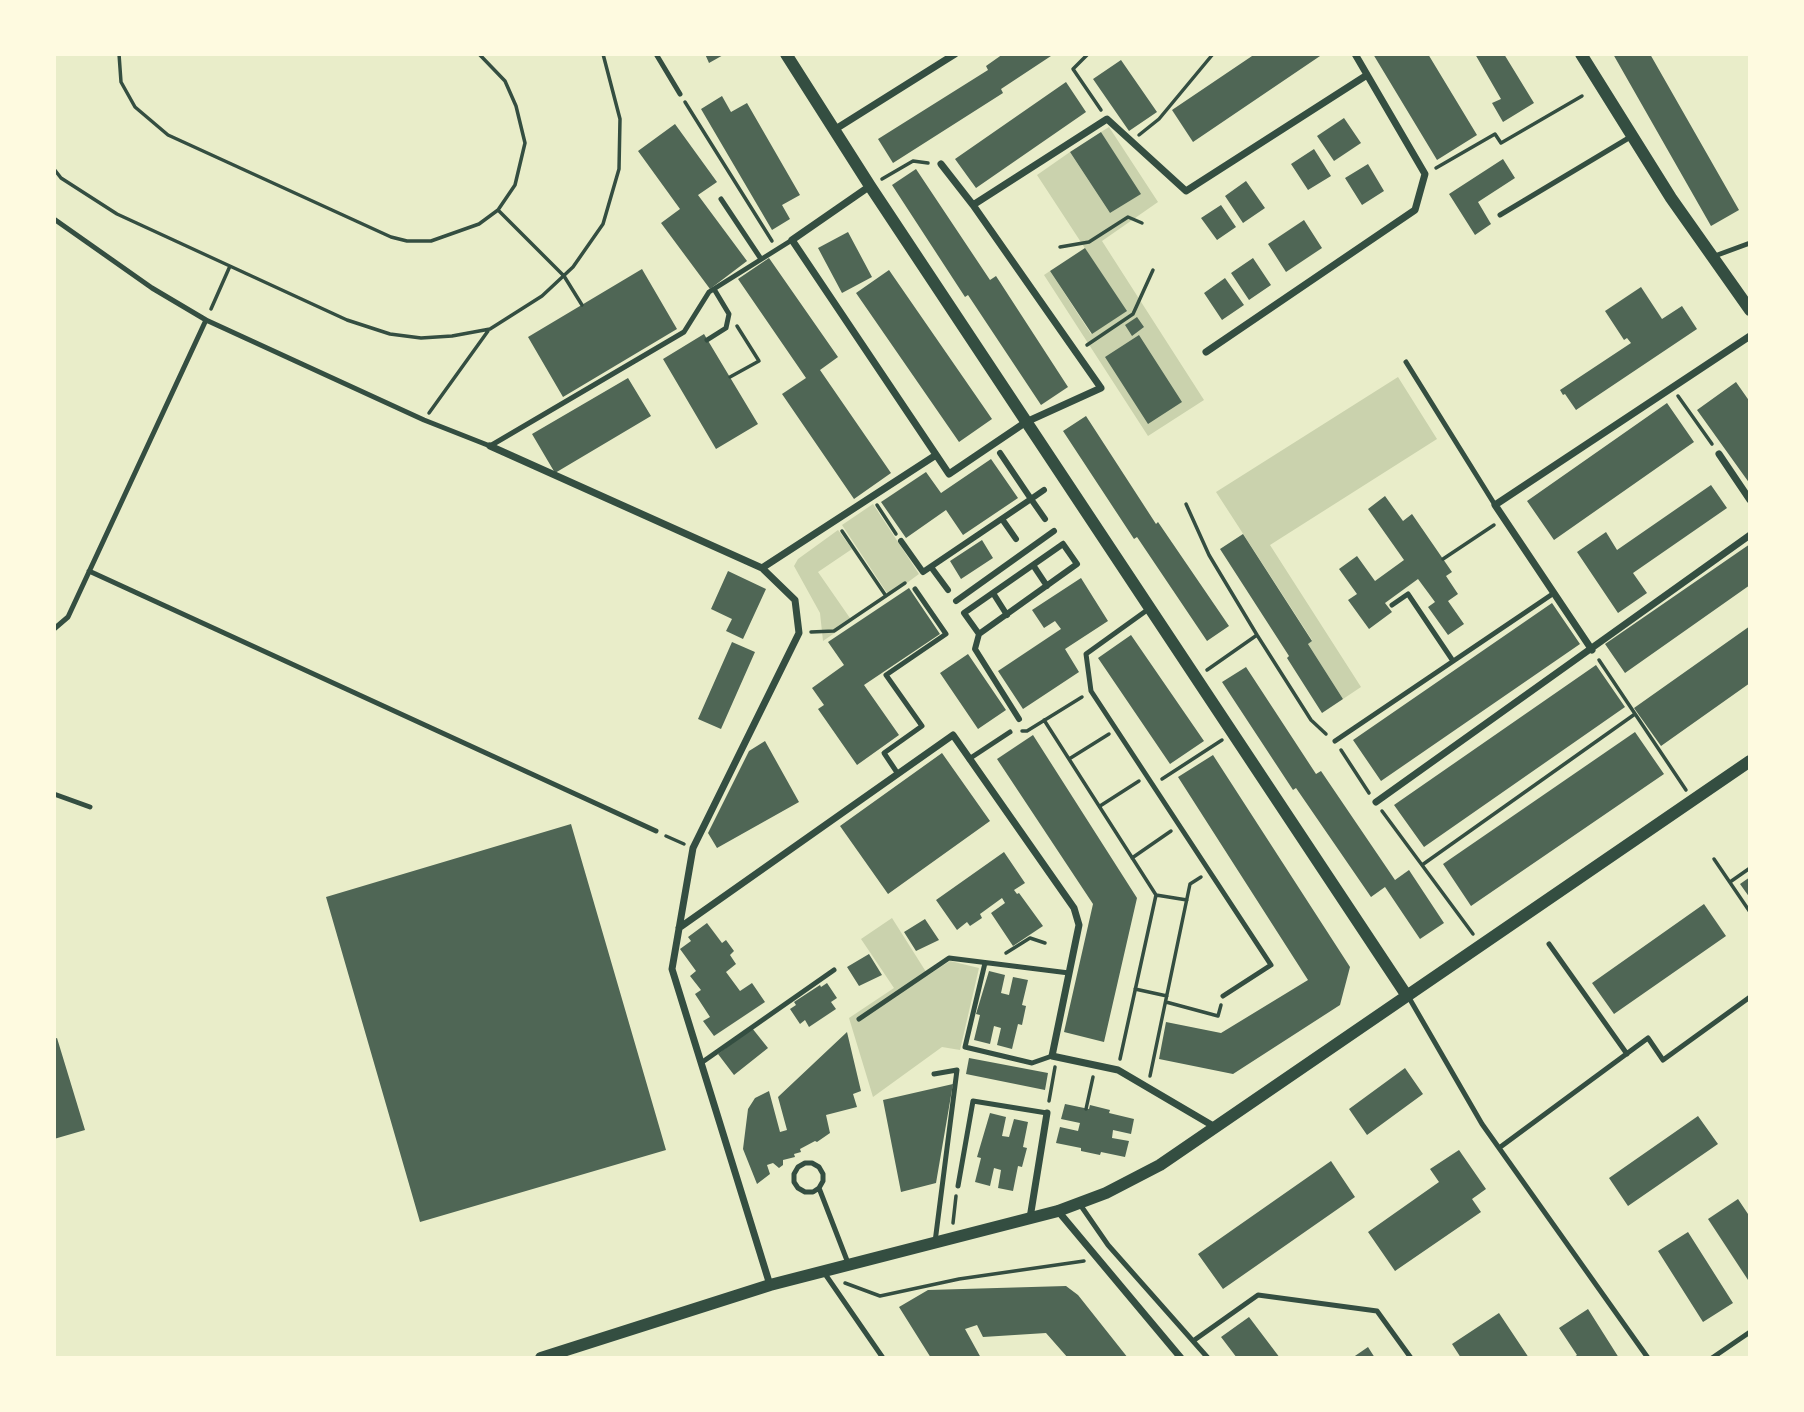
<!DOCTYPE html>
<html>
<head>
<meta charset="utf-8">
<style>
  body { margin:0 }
  #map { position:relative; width:1804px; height:1412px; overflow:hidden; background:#e9edc9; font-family:Inter,sans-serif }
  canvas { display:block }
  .frame { position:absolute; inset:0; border:56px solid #fefae0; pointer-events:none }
</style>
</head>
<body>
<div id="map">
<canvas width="1804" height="1412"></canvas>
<div class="frame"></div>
</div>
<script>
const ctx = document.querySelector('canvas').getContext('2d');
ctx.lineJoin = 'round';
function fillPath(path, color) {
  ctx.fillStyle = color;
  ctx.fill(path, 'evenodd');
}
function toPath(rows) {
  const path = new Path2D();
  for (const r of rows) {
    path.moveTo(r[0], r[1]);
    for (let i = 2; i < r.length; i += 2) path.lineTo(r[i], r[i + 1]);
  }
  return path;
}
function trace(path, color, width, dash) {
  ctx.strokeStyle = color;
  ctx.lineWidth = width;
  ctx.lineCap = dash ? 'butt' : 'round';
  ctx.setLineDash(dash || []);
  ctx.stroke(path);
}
const green = toPath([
  [1109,127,1158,202,1102,241,1204,400,1148,436,1044,275,1050,271,1091,334,1126,311,1037,175,1070,152,1110,213,1140,194,1101,132],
  [1398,377,1437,439,1270,545,1361,687,1343,699,1308,644,1312,640,1216,492],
  [873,504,919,574,889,596,842,525],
  [838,530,852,549,818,572,852,621,823,641,820,613,794,566,798,559],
  [892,918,928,975,950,961,979,968,960,1050,942,1047,873,1097,849,1018,894,988,861,939]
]);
const building = toPath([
  [705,54,725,54,709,63],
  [1003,54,1054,54,1001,89,1003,93,893,163,878,139,988,70,986,66],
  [1255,54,1323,54,1193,142,1172,110],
  [1373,54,1428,54,1477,135,1437,160],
  [1475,54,1504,54,1534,103,1503,122,1492,103,1501,99],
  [1613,54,1650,54,1739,210,1711,226],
  [1121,60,1157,112,1129,131,1093,79],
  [1066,82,1086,112,976,188,955,159],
  [722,96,731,112,747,103,800,195,782,205,790,219,772,230,701,109],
  [1344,118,1361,143,1334,161,1317,136],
  [675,124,717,182,698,195,747,261,710,289,661,223,680,209,638,151],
  [1101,132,1141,194,1110,213,1070,152],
  [1314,149,1331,176,1308,190,1291,164],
  [1503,159,1515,178,1478,202,1491,224,1475,235,1449,194],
  [1368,164,1384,191,1362,205,1345,178],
  [916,169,990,280,996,276,1068,387,1041,405,968,295,965,297,892,185],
  [1246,181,1265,208,1243,223,1225,196],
  [1221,205,1236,227,1217,240,1201,218],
  [1304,220,1322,248,1286,272,1268,244],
  [848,232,872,277,842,293,818,248],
  [1085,248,1127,311,1092,334,1050,271],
  [769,258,838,357,820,370,891,473,854,499,782,394,806,378,738,279],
  [1253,258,1271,285,1249,300,1231,273],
  [642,269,677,329,563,397,528,337],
  [889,270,992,419,959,442,856,293],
  [1225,278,1244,305,1222,320,1204,293],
  [1641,287,1662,319,1682,306,1697,329,1576,410,1565,394,1563,395,1560,390,1631,343,1627,338,1624,340,1605,311],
  [1137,317,1144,327,1132,336,1125,325],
  [704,334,758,424,716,449,663,359],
  [1139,335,1182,402,1148,424,1105,357],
  [628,378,651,416,555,473,532,434],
  [1736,382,1750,402,1750,484,1697,410],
  [1667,403,1694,442,1554,540,1527,501],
  [1086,416,1156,524,1158,522,1229,626,1207,641,1137,537,1134,539,1063,431],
  [991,459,1018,498,963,535,946,510,906,538,881,502,926,472,941,493],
  [1711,485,1727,508,1633,573,1647,593,1618,613,1577,552,1606,532,1617,550],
  [1385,496,1403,521,1412,514,1452,572,1446,576,1458,594,1448,601,1464,624,1448,635,1428,607,1435,602,1418,579,1385,603,1392,612,1369,629,1348,600,1357,594,1339,569,1357,556,1375,581,1404,560,1368,509],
  [1243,534,1312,641,1308,644,1343,699,1322,713,1287,658,1289,656,1220,549],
  [982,540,993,558,961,579,950,561],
  [1750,544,1750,585,1625,673,1605,644],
  [728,571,766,589,743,639,726,631,732,619,711,609],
  [1081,578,1108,621,1065,649,1079,672,1023,709,998,671,1061,629,1055,621,1044,628,1032,610],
  [909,588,940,634,864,685,899,735,857,765,818,709,824,705,812,688,844,665,828,642],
  [1552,603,1580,644,1381,781,1353,740],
  [1750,626,1750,683,1661,746,1634,708],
  [1131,635,1204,741,1170,764,1098,658],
  [732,642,755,652,721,729,698,719],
  [968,654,1006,710,978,729,940,673],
  [1596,665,1625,707,1424,847,1394,805],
  [1246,667,1316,774,1321,771,1395,880,1409,870,1444,923,1420,939,1385,887,1371,897,1296,788,1293,790,1222,682],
  [1635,732,1664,774,1471,906,1443,864],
  [1033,735,1137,898,1104,1042,1064,1032,1093,904,997,759],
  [765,741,799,802,717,848,708,833,749,751],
  [942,753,990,821,888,894,840,826],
  [1213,755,1350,967,1340,1005,1233,1074,1159,1059,1166,1022,1221,1033,1308,980,1178,777],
  [571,824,666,1150,420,1222,326,897],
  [1004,852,1025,883,1014,890,1017,894,1019,893,1043,926,1013,946,991,913,1005,903,1002,898,980,914,982,918,970,926,967,922,957,930,936,900],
  [1750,877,1750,898,1740,884],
  [1704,904,1726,936,1614,1014,1592,983],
  [925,919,939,940,916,951,904,932],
  [707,923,722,943,726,940,734,951,730,955,736,964,726,972,740,991,752,983,765,1002,714,1036,703,1021,710,1017,695,994,701,990,690,976,696,971,680,949,691,941,688,937],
  [869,954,882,975,859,986,847,967],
  [989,971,1005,975,1001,993,1009,995,1013,977,1028,980,1022,1005,1026,1006,1022,1025,1018,1024,1012,1049,997,1045,1001,1028,994,1026,990,1044,974,1040,980,1015,976,1014],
  [827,983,837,998,831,1002,836,1009,809,1027,805,1020,800,1024,790,1009,796,1005,794,1002,820,985,821,987],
  [752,1028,768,1048,734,1075,718,1054],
  [847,1032,861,1091,853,1094,857,1107,826,1115,830,1133,817,1142,815,1141,800,1149,801,1152,794,1154,795,1157,783,1160,783,1165,779,1168,773,1163,767,1165,770,1174,757,1184,743,1149,748,1109,755,1098,769,1091,780,1132,787,1130,778,1097],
  [57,1038,85,1130,54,1139,54,1039],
  [969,1058,1048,1073,1045,1090,966,1074],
  [1405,1068,1423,1094,1367,1135,1349,1109],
  [953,1084,936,1183,901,1192,883,1100],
  [1065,1104,1089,1109,1090,1105,1110,1110,1109,1113,1134,1119,1131,1134,1113,1130,1112,1138,1129,1141,1125,1157,1101,1152,1100,1155,1081,1151,1081,1148,1056,1143,1060,1127,1078,1131,1080,1123,1061,1119],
  [990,1113,1006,1117,1002,1136,1009,1137,1014,1119,1028,1122,1023,1147,1027,1148,1022,1167,1018,1166,1013,1191,998,1188,1001,1170,994,1168,990,1186,975,1182,981,1158,977,1157],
  [1698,1116,1718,1144,1628,1206,1609,1178],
  [1459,1150,1486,1189,1472,1199,1481,1212,1395,1271,1368,1232,1439,1182,1430,1169],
  [1331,1161,1355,1197,1223,1289,1198,1254],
  [1738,1199,1750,1217,1750,1283,1708,1219],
  [1688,1232,1733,1303,1703,1322,1658,1251],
  [1066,1286,1078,1295,1128,1358,1068,1358,1046,1333,983,1337,977,1325,965,1329,981,1358,931,1358,899,1307,928,1290],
  [1588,1309,1619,1358,1573,1358,1577,1355,1559,1328],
  [1499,1313,1529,1358,1461,1358,1452,1344],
  [1249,1317,1280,1358,1237,1358,1221,1337],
  [1368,1347,1375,1358,1352,1358]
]);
const path = toPath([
  [119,54,121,82,135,107,168,135,391,237,407,241,431,241,479,224,498,210,515,185,525,143,516,106,505,81,479,54],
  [1088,54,1073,69,1101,110],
  [685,102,772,241],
  [1139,135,1159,119,1213,54],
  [1436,168,1495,134,1501,143,1582,96],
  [54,169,61,178,117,214,347,320,390,334,421,338,452,336,490,329,542,296,573,267,603,224,619,169,620,119,603,54],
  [882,179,913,161,928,163],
  [498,210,564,276,582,305],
  [1060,247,1089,242,1128,217,1142,223],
  [211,309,230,266],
  [1087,345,1133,314,1153,270],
  [730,377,759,361,737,326],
  [1678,396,1712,444],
  [429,413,488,331],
  [1186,504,1209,555,1257,635,1311,720,1326,734],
  [877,505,896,534],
  [842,531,886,596],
  [1443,559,1494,525],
  [811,632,834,631,905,583],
  [1599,660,1686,790],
  [1207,670,1257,635],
  [1044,720,1156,895,1120,1059],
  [1022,731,1027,731,1082,697],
  [1341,750,1369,793],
  [1069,759,1109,734],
  [1162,779,1222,740],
  [1100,806,1139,781],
  [1382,811,1473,934],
  [666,836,684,844],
  [1132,858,1171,831],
  [1714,859,1750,912],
  [1422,865,1635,714],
  [1730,882,1750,868],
  [1156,895,1187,900],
  [1006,953,1030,938,1045,943],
  [1135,989,1167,996],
  [1166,1002,1218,1016,1221,1005],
  [1150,1076,1190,884,1201,877],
  [1049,1101,1055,1067],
  [1086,1109,1093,1077],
  [953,1223,956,1196],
  [845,1283,880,1296,959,1279,1084,1261]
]);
const service = toPath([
  [656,54,680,94],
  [721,199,761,259],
  [1500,215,1632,136],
  [54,219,152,288,206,320],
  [1712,257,1750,243],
  [707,340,726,328,729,314,714,289],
  [1406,362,1495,505],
  [89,571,656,831],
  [1392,605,1408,594,1453,661],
  [1150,608,1086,654,1091,691,1271,965,1223,996],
  [54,629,68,617,206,320,424,420,490,446,684,332,709,292,792,240],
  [1335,741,1554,593],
  [969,759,1010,732],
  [898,774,884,753,922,726,886,675,946,634,915,589],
  [54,794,90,807],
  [1549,944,1627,1054],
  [985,963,965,1047,1032,1063,1052,1056],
  [1408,996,1482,1124,1648,1358],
  [859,1019,949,958,1069,973],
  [701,1063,834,970],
  [934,1074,957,1070,935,1242],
  [1499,1148,1648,1038,1663,1060,1750,997],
  [958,1186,973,1101,1047,1113],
  [819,1188,813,1192,805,1192,798,1188,794,1182,794,1174,798,1167,805,1163,812,1163,819,1167,823,1174,823,1181,819,1188,848,1263],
  [1079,1203,1108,1245,1208,1358],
  [823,1271,883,1358],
  [1193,1341,1258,1295,1377,1311,1411,1358],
  [1712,1358,1750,1332]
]);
const pedestrian = toPath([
  [1044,490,1031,499,1045,519],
  [1002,519,1016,539],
  [901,541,923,572,1031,499,1000,453],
  [1063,544,1077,564,979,634,964,613,1063,544],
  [1033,565,1047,586],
  [931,567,948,590],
  [993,593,1007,615],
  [956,601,1054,531],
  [979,634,975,649,1019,719]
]);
const minor = toPath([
  [834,130,955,54],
  [870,186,792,240,949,474,1026,422,1101,388,973,205,941,164],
  [973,205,1107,119,1186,191,1367,75],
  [1206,352,1415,210,1425,174,1355,54],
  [490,446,762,568,795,600,799,633,693,848,672,969,770,1285],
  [1719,454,1750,500],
  [762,568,936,455],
  [1592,650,1495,505,1750,336],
  [1376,802,1750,535],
  [679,928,953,735,1074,908,1079,925,1052,1056,1118,1070,1215,1127],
  [1058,1211,1181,1358],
  [1030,1218,1047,1113]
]);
const tertiary = toPath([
  [786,54,870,186,1407,996],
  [1581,54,1671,198,1750,310],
  [541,1358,770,1285,1058,1211,1106,1193,1160,1165,1750,761]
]);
fillPath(green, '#cad2ad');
fillPath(building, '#4f6655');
trace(path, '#344e41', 3.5);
trace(service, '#344e41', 5);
trace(pedestrian, '#344e41', 6);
trace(minor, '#344e41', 7);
trace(tertiary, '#344e41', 12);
</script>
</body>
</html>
